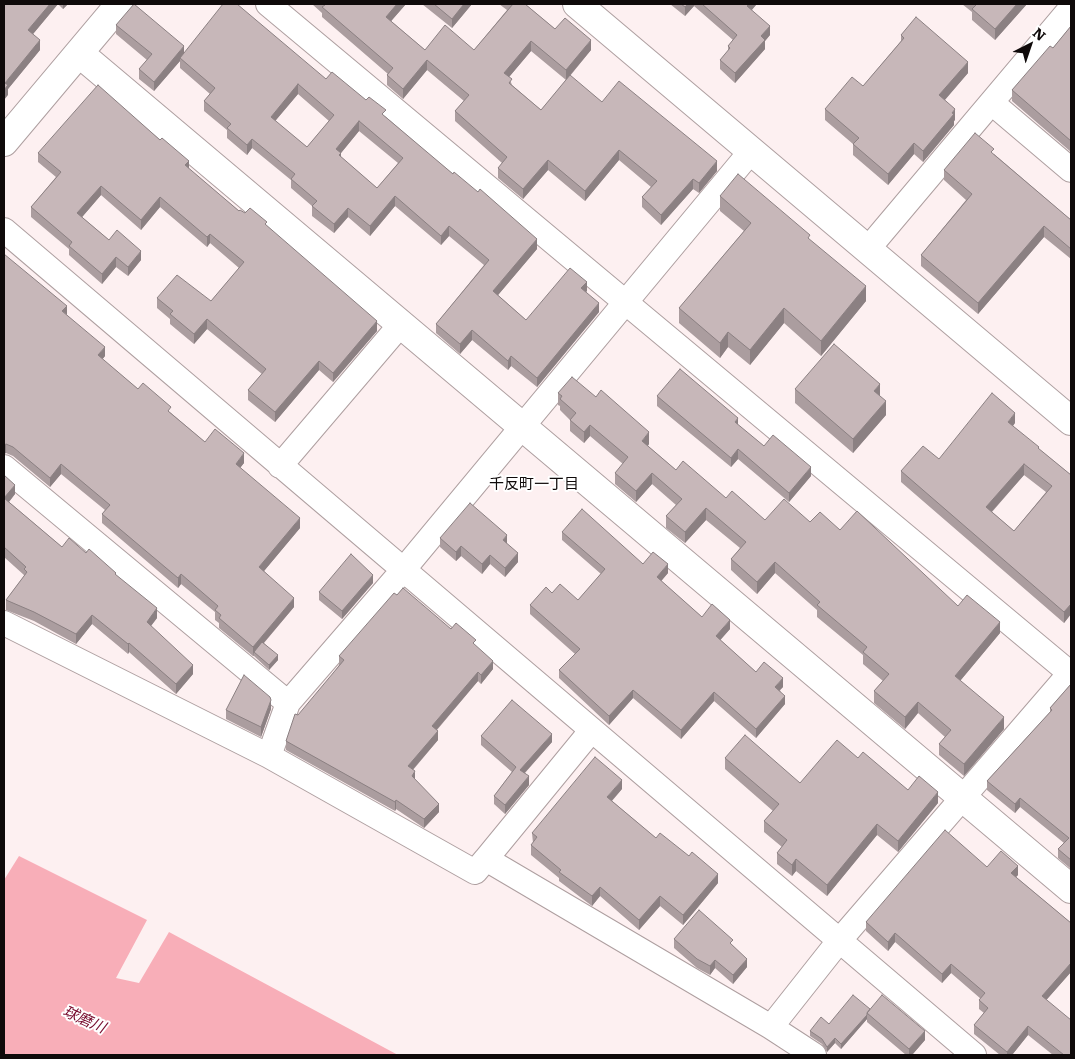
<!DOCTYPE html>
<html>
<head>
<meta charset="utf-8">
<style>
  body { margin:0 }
  #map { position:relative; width:1075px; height:1059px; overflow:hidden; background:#fdf0f1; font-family:Literata,serif }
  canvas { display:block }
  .frame { position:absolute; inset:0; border:5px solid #0f0a0a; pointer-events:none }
  .north { position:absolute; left:1005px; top:20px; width:50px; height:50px; -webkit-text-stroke:4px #fff; paint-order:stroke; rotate:41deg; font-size:14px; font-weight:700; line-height:20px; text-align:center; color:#0f0a0a }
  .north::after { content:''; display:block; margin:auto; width:18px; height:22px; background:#0f0a0a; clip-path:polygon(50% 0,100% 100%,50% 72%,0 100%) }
</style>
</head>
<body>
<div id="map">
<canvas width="1075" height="1059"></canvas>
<div class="frame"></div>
<div class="north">N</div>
</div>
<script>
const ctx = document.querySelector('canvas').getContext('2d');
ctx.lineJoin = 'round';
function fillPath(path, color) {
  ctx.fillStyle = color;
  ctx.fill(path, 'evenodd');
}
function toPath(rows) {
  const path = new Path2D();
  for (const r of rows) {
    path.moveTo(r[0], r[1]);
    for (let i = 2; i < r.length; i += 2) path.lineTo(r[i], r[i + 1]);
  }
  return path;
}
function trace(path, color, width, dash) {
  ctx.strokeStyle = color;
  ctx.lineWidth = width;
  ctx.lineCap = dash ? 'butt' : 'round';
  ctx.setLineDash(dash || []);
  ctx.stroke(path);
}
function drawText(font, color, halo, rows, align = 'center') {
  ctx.font = font + ' Literata,"Noto Sans JP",serif';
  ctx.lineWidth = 4;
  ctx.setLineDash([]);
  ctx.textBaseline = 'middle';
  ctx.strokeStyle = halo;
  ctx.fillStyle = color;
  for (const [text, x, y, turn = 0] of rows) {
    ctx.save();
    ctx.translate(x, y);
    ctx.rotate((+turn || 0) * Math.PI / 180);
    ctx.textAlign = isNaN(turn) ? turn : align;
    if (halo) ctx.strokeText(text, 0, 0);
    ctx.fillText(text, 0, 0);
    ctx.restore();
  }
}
const forest = toPath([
  [19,856,147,920,116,978,139,983,169,932,398,1055,4,1055,4,880]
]);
const street = toPath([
  [268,4,1071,674],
  [992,103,1071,170],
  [4,230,974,1055],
  [867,250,1071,8],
  [280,466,401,324],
  [4,467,288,703,404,569,752,150],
  [4,623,269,756,475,872,486,859,771,1027,814,1055],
  [269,756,288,703],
  [486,859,591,731],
  [771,1027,839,941,1071,672]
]);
const secondary = toPath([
  [577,4,1071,421],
  [79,53,1071,889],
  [4,142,120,4]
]);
const wall = toPath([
  [4,4,68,4,63,9,58,4,33,34,40,50,8,89,8,95],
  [312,4,406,4,391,21,425,50,474,50,507,10,499,4,525,4,555,29,591,50,570,76,602,102,717,171,699,193,693,189,661,225,642,207,642,197,651,187,619,160,585,201,548,170,523,199,498,178,498,168,502,163,455,121,455,111,464,101,427,70,403,99,387,85,387,75,388,74,322,17,322,13],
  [531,51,566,80,541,110,512,85,509,77],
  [422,4,472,4,452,28],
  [670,4,756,4,756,5,751,10,770,35,765,41,765,49,735,83,720,69,720,60,728,51,728,46,733,40,694,6,685,16],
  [962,4,1027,4,995,40,972,20,972,12],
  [116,25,184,53,326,79,386,117,537,249,498,295,526,320,587,291,586,292,599,312,537,387,511,366,508,370,472,340,460,354,436,333,436,324,484,265,449,236,441,245,395,206,370,236,348,217,334,233,312,216,312,206,291,188,291,180,252,148,247,155,227,138,227,130,204,111,204,101,210,94,180,68,180,61,154,91,139,79,139,69,147,60,116,34],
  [298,94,329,121,307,147,275,121],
  [359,131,398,163,377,188,341,157,341,153],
  [1071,26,1071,152,1012,101,1012,90,1053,48],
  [901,35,968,73,944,100,955,120,954,121,954,125,923,162,914,154,888,185,853,155,853,144,825,120,825,109,863,86,901,41],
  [38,153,189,169,239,211,245,213,267,226,377,331,333,382,319,370,275,422,248,400,248,390,262,374,207,329,194,344,170,324,170,319,157,308,157,298,211,301,239,268,210,243,207,247,160,207,141,230,101,195,82,217,109,240,141,260,128,276,116,267,102,284,69,255,69,249,31,217,31,207,56,177,38,162],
  [994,154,1071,220,1071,259,1044,237,978,314,921,266,921,255,966,200,944,180,944,170],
  [720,196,810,240,866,301,821,356,784,323,750,365,728,347,720,358,679,323,679,308,744,231,720,211],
  [4,254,67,315,105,356,102,359,138,389,171,413,205,442,244,463,240,468,300,528,264,571,294,607,264,643,278,660,269,670,254,656,253,656,219,628,219,623,215,620,215,612,181,584,178,588,102,523,102,514,105,510,61,474,50,487,13,456,6,453,4,454],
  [795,389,880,396,886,415,853,453,795,403],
  [558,393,649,444,648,446,676,470,726,498,765,520,810,522,840,530,1000,633,960,681,1004,729,964,776,939,755,939,744,945,737,918,713,905,729,874,703,874,691,883,681,863,664,863,655,817,617,817,610,775,573,757,594,731,570,731,559,740,548,706,520,685,543,666,528,666,516,676,505,652,484,636,502,615,484,615,473,623,464,590,436,584,443,570,431,570,420,560,410,560,406,558,405],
  [657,396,738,425,764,446,811,476,789,502,738,459,731,467,657,406],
  [1015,423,1013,426,1039,449,1071,475,1071,614,1064,623,901,482,901,471,939,459],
  [1024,475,1046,492,1014,531,992,512],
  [4,475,15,494,9,502,62,547,86,553,116,575,157,618,151,626,193,674,176,694,129,652,128,654,92,624,76,644,34,621,6,610,6,600,24,576,24,575,4,557],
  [562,532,668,573,661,581,702,617,730,629,720,640,756,672,783,687,780,690,785,704,756,738,714,701,681,739,633,698,609,725,559,678,559,670,575,654,530,614,530,605,552,593,578,600,601,574,562,540],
  [440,538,507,544,518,562,505,577,490,564,482,574,461,556,456,561,440,547],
  [373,583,342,619,319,600,319,592],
  [397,595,451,629,476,646,493,669,481,684,478,681,437,730,438,740,413,770,415,780,439,812,424,828,396,809,395,811,286,750,286,741,339,665,339,656],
  [1071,684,1071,869,1058,858,1058,849,1064,843,1020,807,1015,813,987,790,987,781,1050,712,1050,708],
  [271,709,261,737,226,719,226,710],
  [481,736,552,742,525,773,529,785,505,814,494,804,494,796,512,772,481,745],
  [725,758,800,783,858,758,908,790,938,803,898,852,877,835,827,896,796,871,792,876,777,864,777,853,782,847,764,832,764,821,773,811,725,769],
  [622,789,612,801,656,838,718,883,683,925,660,906,639,930,600,896,592,906,559,881,559,878,531,855,531,845,533,843,532,833],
  [987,867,1018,875,1016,877,1071,923,1071,972,1046,1000,1071,1055,1053,1055,1028,1035,1012,1055,1000,1055,974,1034,974,1025,984,1013,979,1009,979,1000,981,999,951,973,942,983,895,942,888,951,866,931,866,922],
  [674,939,733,946,747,967,733,984,715,968,710,975,697,968,674,948],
  [870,1009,925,1040,912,1055,906,1055,867,1022,867,1019,841,1049,835,1043,827,1052,822,1044,810,1036,810,1031]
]);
const shadedWall = toPath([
  [50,4,58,4,28,40,28,30],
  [63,4,68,4,63,9],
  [397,4,406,4,386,27,386,17],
  [464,4,472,4,452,28,452,19],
  [688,4,694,4,694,6,685,16,685,7],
  [749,4,756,4,756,5,747,16,747,6],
  [1017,4,1027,4,995,40,995,29],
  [770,26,770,35,765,41,765,49,735,83,735,73,761,36],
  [40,40,40,50,8,89,8,95,4,100,5,83],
  [591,40,591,50,566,80,566,70],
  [531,41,531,51,504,83,504,73],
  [184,46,184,56,180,58,180,61,154,91,154,82],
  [427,60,427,70,403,99,403,89],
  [968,62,968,73,939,107,939,95],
  [298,84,298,94,271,126,271,117],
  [955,109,955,120,954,121,954,125,923,162,923,151],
  [359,121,359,131,341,153,341,162,336,149],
  [252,139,252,148,247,155,247,145],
  [914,143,914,154,888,185,888,174],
  [619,150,619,160,585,201,585,191],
  [548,160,548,170,523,199,523,189],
  [189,161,189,170,185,165],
  [717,161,717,171,699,193,699,183],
  [693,179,693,189,661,225,661,215],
  [101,186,101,195,77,223,77,213],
  [395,196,395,206,370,236,370,226],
  [160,197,160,207,141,230,141,220],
  [348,208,348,217,334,233,334,224],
  [449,226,449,236,441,245,441,236],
  [1044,226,1044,237,978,314,978,303],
  [210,234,210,243,207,247,207,237],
  [537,239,537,249,493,301,493,291],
  [141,251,141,260,128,276,128,267],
  [116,257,116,267,102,284,102,274],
  [587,282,587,291,581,298,581,288],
  [866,286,866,301,821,356,821,341],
  [599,303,599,312,537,387,537,378],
  [67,306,67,315,62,311],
  [784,308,784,323,750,365,750,350],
  [207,319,207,329,194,344,194,334],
  [377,321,377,331,333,382,333,373],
  [472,330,472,340,460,354,460,344],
  [728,332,728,347,720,358,720,343],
  [105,347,105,356,98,365,98,355],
  [511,356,511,366,508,370,508,361],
  [319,361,319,370,275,422,275,412],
  [880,384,880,397,874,391],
  [886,401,886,415,853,453,853,439],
  [1015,413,1015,423,1008,432,1008,422],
  [738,418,738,427,735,422],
  [590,425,590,436,584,443,584,432],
  [649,432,649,444,642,452,642,441],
  [6,444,6,453,4,454,4,445],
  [738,449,738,459,731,467,731,458],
  [244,453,244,463,236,473,236,464],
  [61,464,61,474,50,487,50,478],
  [1024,464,1024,475,986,518,986,507],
  [811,467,811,476,789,502,789,493],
  [652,473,652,484,636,502,636,491],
  [15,485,15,494,4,508,4,498],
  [706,508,706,520,685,543,685,532],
  [300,518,300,528,259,577,259,567],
  [507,535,507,545,503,540],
  [461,546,461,556,456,561,456,552],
  [518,553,518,562,505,577,505,568],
  [490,555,490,564,482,574,482,564],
  [775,562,775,573,757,594,757,582],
  [668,564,668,573,657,586,657,577],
  [181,574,181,584,178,588,178,578],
  [373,575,373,583,342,619,342,611],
  [294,598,294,607,255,653,254,652,253,656,253,647],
  [1071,604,1071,614,1064,623,1064,612],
  [157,608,157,618,147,631,147,622],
  [92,615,92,624,76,644,76,634],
  [730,620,730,629,716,645,716,636],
  [1000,622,1000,633,955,687,955,676],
  [129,643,129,652,128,654,128,644],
  [278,655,278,660,269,670,269,665],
  [493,661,493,669,481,684,481,675],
  [193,665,193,674,176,694,176,684],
  [478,672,478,681,432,735,432,726],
  [783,678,783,687,775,695,775,687],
  [633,690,633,698,609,725,609,716],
  [714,692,714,701,681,739,681,730],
  [785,696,785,704,756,738,756,729],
  [271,700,271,709,261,737,261,727],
  [918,702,918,713,905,729,905,717],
  [1004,717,1004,729,964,776,964,764],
  [438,731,438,740,408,775,408,766],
  [552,734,552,742,520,778,520,770],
  [415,771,415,780,412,776],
  [529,776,529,785,505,814,505,805],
  [622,780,622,789,607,806,607,797],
  [938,792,938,803,898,852,898,841],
  [1020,798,1020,807,1015,813,1015,804],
  [396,800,396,809,395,811,395,802],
  [439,804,439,812,424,828,424,819],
  [877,824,877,835,827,896,827,885],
  [796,859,796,871,792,876,792,865],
  [1018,866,1018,875,1011,882,1011,873],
  [718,874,718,883,683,925,683,915],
  [600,887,600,896,592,906,592,896],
  [660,896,660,906,639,930,639,920],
  [895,933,895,942,888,951,888,942],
  [747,959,747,967,733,984,733,975],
  [715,960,715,968,710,975,710,966],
  [1071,963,1071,972,1042,1005,1042,996],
  [951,964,951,973,942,983,942,974],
  [867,1015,867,1019,841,1049,841,1044],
  [1028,1026,1028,1035,1012,1055,1007,1055,1007,1052],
  [925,1031,925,1040,912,1055,909,1055,909,1049],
  [835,1038,835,1043,827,1052,827,1047]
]);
const building = toPath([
  [4,4,50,4,28,30,40,40,5,83,8,85,4,90,4,4],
  [134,4,184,46,154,82,139,69,152,54,116,25,134,4],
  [223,4,237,4,326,79,332,72,366,100,369,97,386,110,382,114,453,174,454,172,478,192,480,189,537,239,493,291,526,320,570,268,587,282,581,288,599,303,537,378,511,356,508,361,472,330,460,344,436,324,489,260,449,226,441,236,395,196,370,226,348,208,334,224,312,206,317,201,291,179,295,174,252,139,247,145,227,128,231,124,204,101,215,88,180,58,223,4],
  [298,84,334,115,307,147,271,117,298,84],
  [359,121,403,158,377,188,339,155,341,153,336,149,359,121],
  [324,4,397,4,386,17,425,50,445,25,474,50,513,4,525,4,555,29,565,18,591,40,566,70,531,41,504,73,512,79,509,83,541,110,570,75,602,102,619,81,717,161,699,183,693,179,661,215,642,197,657,181,619,150,585,191,548,160,523,189,498,168,507,157,455,111,469,95,427,60,403,89,387,75,393,68,322,7,325,5,324,4],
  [434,4,464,4,452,19,434,4],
  [681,4,688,4,685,7,681,4],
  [702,4,749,4,747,6,770,26,761,36,765,40,735,73,720,60,730,48,728,46,737,35,702,4],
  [975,4,1017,4,995,29,972,9,976,5,975,4],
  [916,17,968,62,939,95,955,109,952,113,954,114,923,151,914,143,888,174,853,144,859,138,825,109,852,77,863,86,904,38,901,35,916,17],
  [1071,26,1071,141,1012,90,1050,46,1053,48,1071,26],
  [98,85,160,140,162,138,189,161,185,165,239,211,240,210,245,213,250,208,267,222,265,224,377,321,333,373,319,361,275,412,248,390,266,369,207,319,194,334,170,314,173,311,157,298,177,275,211,301,244,262,210,234,207,237,160,197,141,220,101,186,77,213,109,240,117,230,141,251,128,267,116,257,102,274,69,246,72,242,31,207,61,172,38,153,98,85],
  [975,133,994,149,991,152,1071,220,1071,249,1044,226,978,303,921,255,972,194,944,170,975,133],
  [738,174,810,235,808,238,866,286,821,341,784,308,750,350,728,332,720,343,679,308,751,223,720,196,738,174],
  [4,254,67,306,62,311,105,347,98,355,138,389,143,383,171,407,168,411,205,442,215,429,244,453,236,464,300,518,259,567,294,598,253,647,219,618,221,615,215,610,218,606,181,574,178,578,102,514,110,505,61,464,50,478,13,447,6,444,4,445,4,254],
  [834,344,880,384,874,391,886,401,853,439,795,389,834,344],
  [680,369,738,418,735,422,764,446,773,435,811,467,789,493,738,449,731,458,657,396,680,369],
  [572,377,596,397,601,390,649,432,642,441,676,470,683,461,726,498,732,491,765,520,784,499,810,522,820,512,840,530,857,511,958,606,967,595,1000,622,955,676,1004,717,964,764,939,744,951,730,918,702,905,717,874,691,889,674,863,652,867,647,817,605,820,602,775,562,757,582,731,559,746,542,706,508,685,532,666,516,682,499,652,473,636,491,615,473,628,457,590,425,584,432,570,420,576,413,560,399,562,396,558,393,572,377],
  [992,393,1015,413,1008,422,1039,447,1038,448,1071,475,1071,604,1064,612,901,471,923,446,939,459,992,393],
  [1024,464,1052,486,1014,531,986,507,1024,464],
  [4,475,15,485,4,498,62,547,69,538,86,553,89,549,116,573,115,574,157,608,147,622,193,665,176,684,129,643,128,644,92,615,76,634,34,612,6,600,27,572,24,569,26,567,4,547,4,475],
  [470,503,507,535,503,540,518,553,505,568,490,555,482,564,461,546,456,552,440,538,470,503],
  [582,509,643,564,653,552,668,564,657,577,702,617,712,604,730,620,716,636,756,672,764,662,783,678,775,687,785,696,756,729,714,692,681,730,633,690,609,716,559,670,580,649,530,605,546,587,552,593,560,584,578,600,605,569,562,532,582,509],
  [351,554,373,575,342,611,319,592,351,554],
  [403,588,451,629,456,623,476,640,473,643,493,661,481,675,478,672,432,726,438,731,408,766,415,771,412,776,439,804,424,819,396,800,395,802,286,741,295,714,298,715,344,660,339,656,394,593,397,595,403,588],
  [262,642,278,655,269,665,254,652,262,642],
  [244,675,270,697,271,700,261,727,226,710,244,675],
  [1071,684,1071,860,1058,849,1069,838,1020,798,1015,804,987,781,1052,710,1050,708,1071,684],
  [512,700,552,734,520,770,529,776,505,805,494,796,516,767,481,736,512,700],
  [745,735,800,783,837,740,858,758,863,752,908,790,919,776,938,792,898,841,877,824,827,885,796,859,792,865,777,853,787,840,764,821,779,804,725,758,745,735],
  [595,757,622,780,607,797,656,838,660,833,689,856,692,852,718,874,683,915,660,896,639,920,600,887,592,896,559,872,561,870,531,845,537,837,532,833,595,757],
  [945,830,987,867,1001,851,1018,866,1011,873,1071,923,1071,963,1042,996,1071,1020,1071,1055,1064,1055,1028,1026,1007,1052,974,1025,988,1008,979,1000,985,993,951,964,942,974,895,933,888,942,866,922,945,830],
  [699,910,733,940,730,943,747,959,733,975,715,960,710,966,697,959,674,939,699,910],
  [853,995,870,1009,867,1013,867,1015,841,1044,835,1038,827,1047,822,1039,810,1031,821,1017,829,1024,853,995],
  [882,995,925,1031,909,1049,867,1013,882,995]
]);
const neighbourhoodNames = [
  ["千反町一丁目",534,485]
];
const waterNames = [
  ["球磨川",84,1020,24]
];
fillPath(forest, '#f8aeb8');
trace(street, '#ae9fa0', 26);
trace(secondary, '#ae9fa0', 30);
trace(street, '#fff', 24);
trace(secondary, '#fff', 28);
fillPath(wall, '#ab9d9f');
fillPath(shadedWall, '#8b8082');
fillPath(building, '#c7b7b9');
trace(building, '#8b8082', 1);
drawText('15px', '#0f0a0a', '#fff', neighbourhoodNames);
drawText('italic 15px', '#770c2e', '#fff', waterNames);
</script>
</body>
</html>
